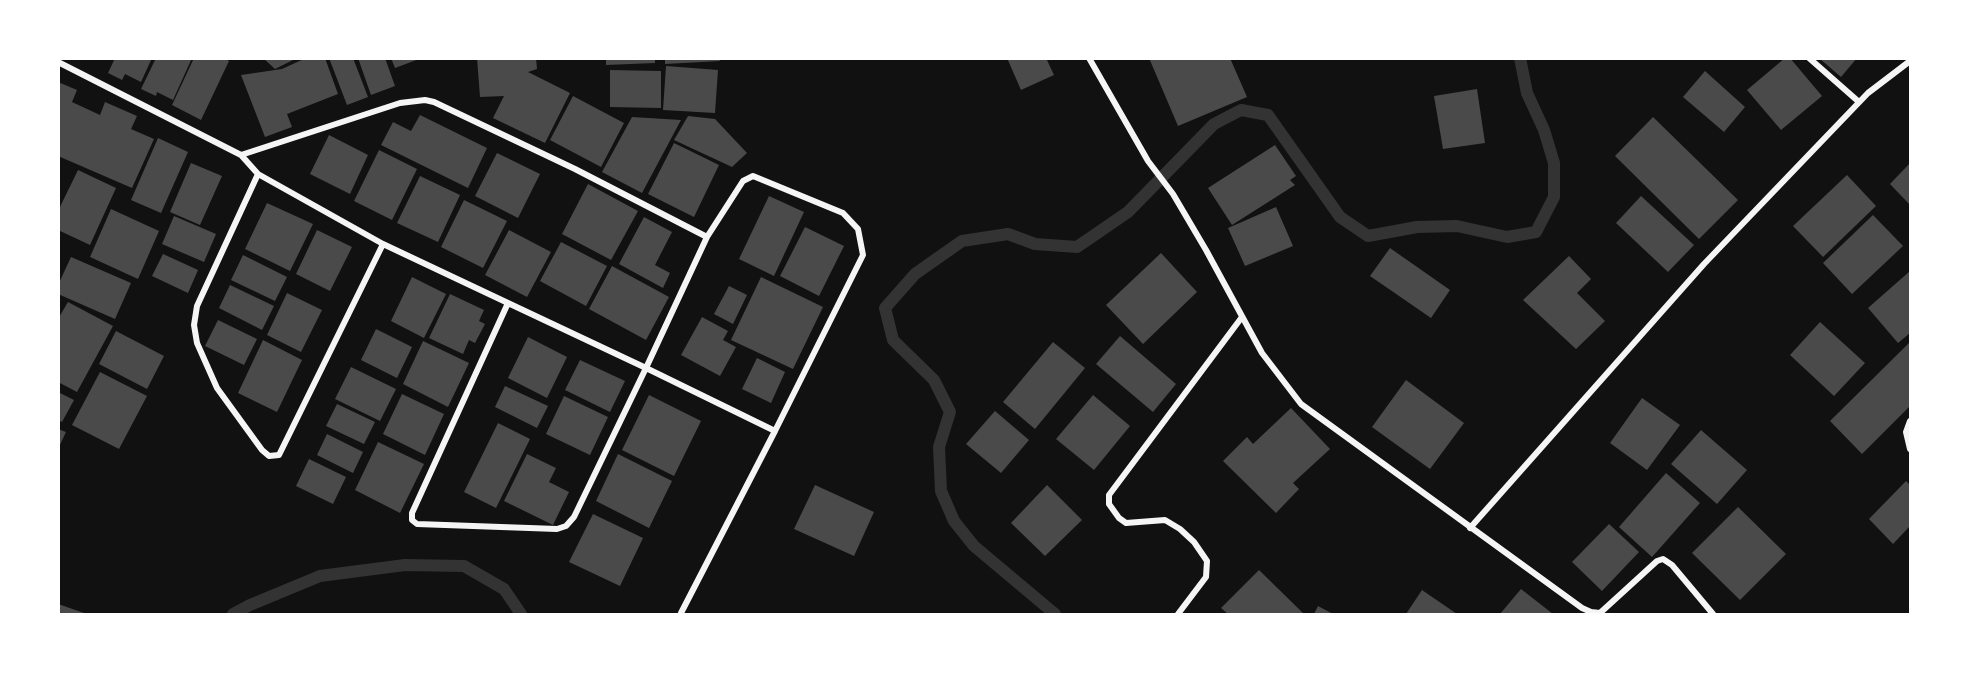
<!DOCTYPE html>
<html>
<head>
<meta charset="utf-8">
<style>
  body { margin:0 }
  #map { position:relative; width:1969px; height:673px; overflow:hidden; background:#111; font-family:Inter,sans-serif }
  canvas { display:block }
  .frame { position:absolute; inset:0; border:60px solid #fff; pointer-events:none }
</style>
</head>
<body>
<div id="map">
<canvas width="1969" height="673"></canvas>
<div class="frame"></div>
</div>
<script>
const ctx = document.querySelector('canvas').getContext('2d');
ctx.lineJoin = 'round';
function toPath(rows) {
  const path = new Path2D();
  for (const r of rows) {
    path.moveTo(r[0], r[1]);
    for (let i = 2; i < r.length; i += 2) path.lineTo(r[i], r[i + 1]);
  }
  return path;
}
function trace(path, color, width, dash) {
  ctx.strokeStyle = color;
  ctx.lineWidth = width;
  ctx.lineCap = dash ? 'butt' : 'round';
  ctx.setLineDash(dash || []);
  ctx.stroke(path);
}
function fillPath(path, color) {
  ctx.fillStyle = color;
  ctx.fill(path, 'evenodd');
}
const stream = toPath([
  [233,614,250,605,320,576,405,565,464,566,504,589,521,614],
  [1055,614,974,546,954,521,941,491,939,447,950,412,934,380,893,340,885,308,915,274,962,241,1008,234,1035,244,1077,247,1128,212,1214,124,1241,110,1268,115,1340,217,1368,236,1417,227,1457,226,1507,237,1536,232,1554,197,1554,163,1544,130,1527,93,1520,58]
]);
const building = toPath([
  [115,58,152,58,141,82,125,74,122,80,108,73],
  [156,58,192,58,173,100,157,92,156,96,141,89],
  [194,58,223,58,229,61,201,120,172,105],
  [263,58,297,58,275,69],
  [306,58,325,58,338,94,287,114,292,127,265,137,241,75,282,69],
  [329,58,353,58,368,97,347,105],
  [358,58,385,58,395,86,371,95],
  [391,58,419,58,419,59,395,68],
  [477,58,536,58,537,69,528,72,570,93,545,143,493,118,504,96,480,97],
  [606,58,655,58,655,63,606,65],
  [665,58,719,58,720,61,665,64],
  [1007,58,1046,58,1054,75,1021,90],
  [1149,58,1230,58,1247,97,1178,126],
  [1785,58,1790,58,1822,96,1781,130,1747,90],
  [1819,58,1857,58,1841,77],
  [666,66,718,70,715,113,663,110],
  [610,70,661,71,661,108,610,107],
  [1705,71,1745,107,1724,132,1683,97],
  [58,82,77,90,72,102,100,115,105,102,137,116,131,129,154,139,132,188,58,156],
  [1477,89,1485,143,1443,149,1434,96],
  [573,96,624,123,601,167,550,140],
  [420,115,487,148,468,188,381,145,393,122,411,131],
  [688,116,715,119,747,153,732,167,674,140],
  [632,117,681,120,642,193,602,172],
  [1653,117,1738,200,1699,239,1615,156],
  [329,135,368,155,350,194,310,174],
  [158,138,188,152,161,213,131,200],
  [674,143,719,165,694,217,648,194],
  [1275,145,1296,176,1290,180,1295,185,1232,225,1208,188],
  [379,150,417,169,392,220,354,201],
  [497,153,540,174,518,218,475,196],
  [191,163,222,176,200,225,170,212],
  [1910,163,1910,205,1890,184],
  [78,170,116,188,90,245,58,230,58,211],
  [1847,175,1876,206,1823,257,1793,226],
  [420,176,460,195,438,242,397,223],
  [588,184,638,211,611,260,562,234],
  [769,196,804,212,774,276,739,259],
  [1641,196,1694,245,1668,272,1616,223],
  [464,200,507,221,483,268,441,247],
  [267,203,313,224,290,271,245,249],
  [1276,207,1293,246,1245,266,1228,228],
  [111,209,159,231,138,279,90,257],
  [1873,215,1903,246,1852,294,1823,263],
  [174,216,216,234,204,262,162,244],
  [644,217,672,232,655,265,670,273,663,288,619,264],
  [805,227,844,246,819,296,780,276],
  [317,230,352,247,330,291,296,274],
  [509,230,551,252,527,297,485,275],
  [561,242,607,266,586,306,540,281],
  [1390,248,1450,290,1431,318,1370,276],
  [1161,253,1197,292,1143,344,1106,305],
  [163,254,198,270,188,293,152,276],
  [243,255,287,277,275,301,231,280],
  [1569,256,1591,279,1577,293,1605,321,1576,349,1523,300],
  [71,257,131,283,115,319,58,294,58,285],
  [612,266,669,297,646,340,589,309],
  [1910,271,1910,333,1898,343,1868,308],
  [412,277,446,294,424,338,391,321],
  [761,277,823,307,793,369,731,340],
  [230,285,274,306,262,330,219,308],
  [729,286,747,295,733,324,714,314],
  [287,293,322,310,301,352,267,335],
  [450,294,484,310,479,321,485,324,475,343,469,340,463,354,429,338],
  [68,302,113,326,77,392,58,382,58,319],
  [702,317,728,331,723,340,736,347,720,376,681,355],
  [218,320,257,339,244,365,205,346],
  [1820,322,1865,363,1834,396,1790,355],
  [376,329,412,347,397,378,361,360],
  [116,331,164,356,147,389,99,364],
  [1120,336,1176,384,1153,412,1096,364],
  [528,337,567,357,547,398,508,378],
  [263,340,302,360,277,412,238,393],
  [423,341,469,363,448,407,403,384],
  [1053,342,1085,368,1035,429,1003,402],
  [1910,342,1910,406,1862,454,1830,421],
  [757,358,785,372,771,403,742,389],
  [580,360,625,381,610,412,565,390],
  [351,367,396,389,380,421,335,399],
  [100,372,147,396,119,449,72,425],
  [1406,380,1464,423,1430,469,1372,427],
  [505,386,548,406,537,428,495,407],
  [58,392,74,400,62,422,58,420],
  [402,394,444,414,425,455,383,434],
  [649,395,701,421,674,476,622,450],
  [1093,395,1130,426,1094,470,1056,439],
  [564,396,608,417,590,455,546,434],
  [1642,398,1680,425,1647,470,1610,443],
  [337,404,375,422,364,444,326,426],
  [1291,408,1330,449,1293,483,1299,489,1276,513,1223,461,1247,437,1253,444],
  [995,411,1029,440,1001,473,966,444],
  [498,423,530,439,496,508,464,492],
  [58,429,66,432,58,449],
  [1701,430,1747,470,1717,504,1671,464],
  [327,434,363,452,353,473,317,455],
  [378,442,424,464,400,513,355,490],
  [527,454,556,468,549,482,569,492,553,525,504,501],
  [618,454,672,481,649,528,596,501],
  [309,459,346,477,333,504,296,486],
  [1666,473,1700,503,1652,557,1619,527],
  [1906,481,1910,485,1910,526,1893,544,1869,519],
  [815,485,874,512,854,556,794,529],
  [1047,485,1082,520,1045,556,1011,523],
  [1738,507,1786,554,1740,600,1692,553],
  [593,514,643,538,620,586,569,562],
  [1609,524,1639,552,1602,591,1572,562],
  [1259,570,1304,614,1228,614,1221,608],
  [1521,589,1553,614,1500,614],
  [1422,590,1457,614,1406,614],
  [58,604,87,614,58,614],
  [1318,606,1333,614,1314,614]
]);
const minor = toPath([
  [1089,58,1148,161,1173,194,1206,250,1262,353,1301,404,1582,608,1591,612,1600,613,1657,561,1663,559,1672,565,1713,614],
  [1809,58,1859,102],
  [58,62,241,155,258,174,383,244,508,303,646,368,775,431,863,255,858,229,843,213,753,176,743,181,707,237,646,368,574,517,566,526,557,529,417,524,412,520,412,513,508,303],
  [241,155,400,103,425,100,434,102,575,169,707,237],
  [258,174,197,306,194,325,197,343,217,388,262,450,269,456,279,455,383,244],
  [1910,421,1906,432,1910,449],
  [1470,528,1704,264,1868,93,1910,61],
  [681,613,775,431],
  [1178,614,1206,577,1207,561,1194,542,1180,529,1165,520,1126,523,1119,518,1109,504,1109,495,1242,317]
]);
trace(stream, '#333', 12);
fillPath(building, '#4a4a4a');
trace(minor, '#f5f5f5', 6);
</script>
</body>
</html>
